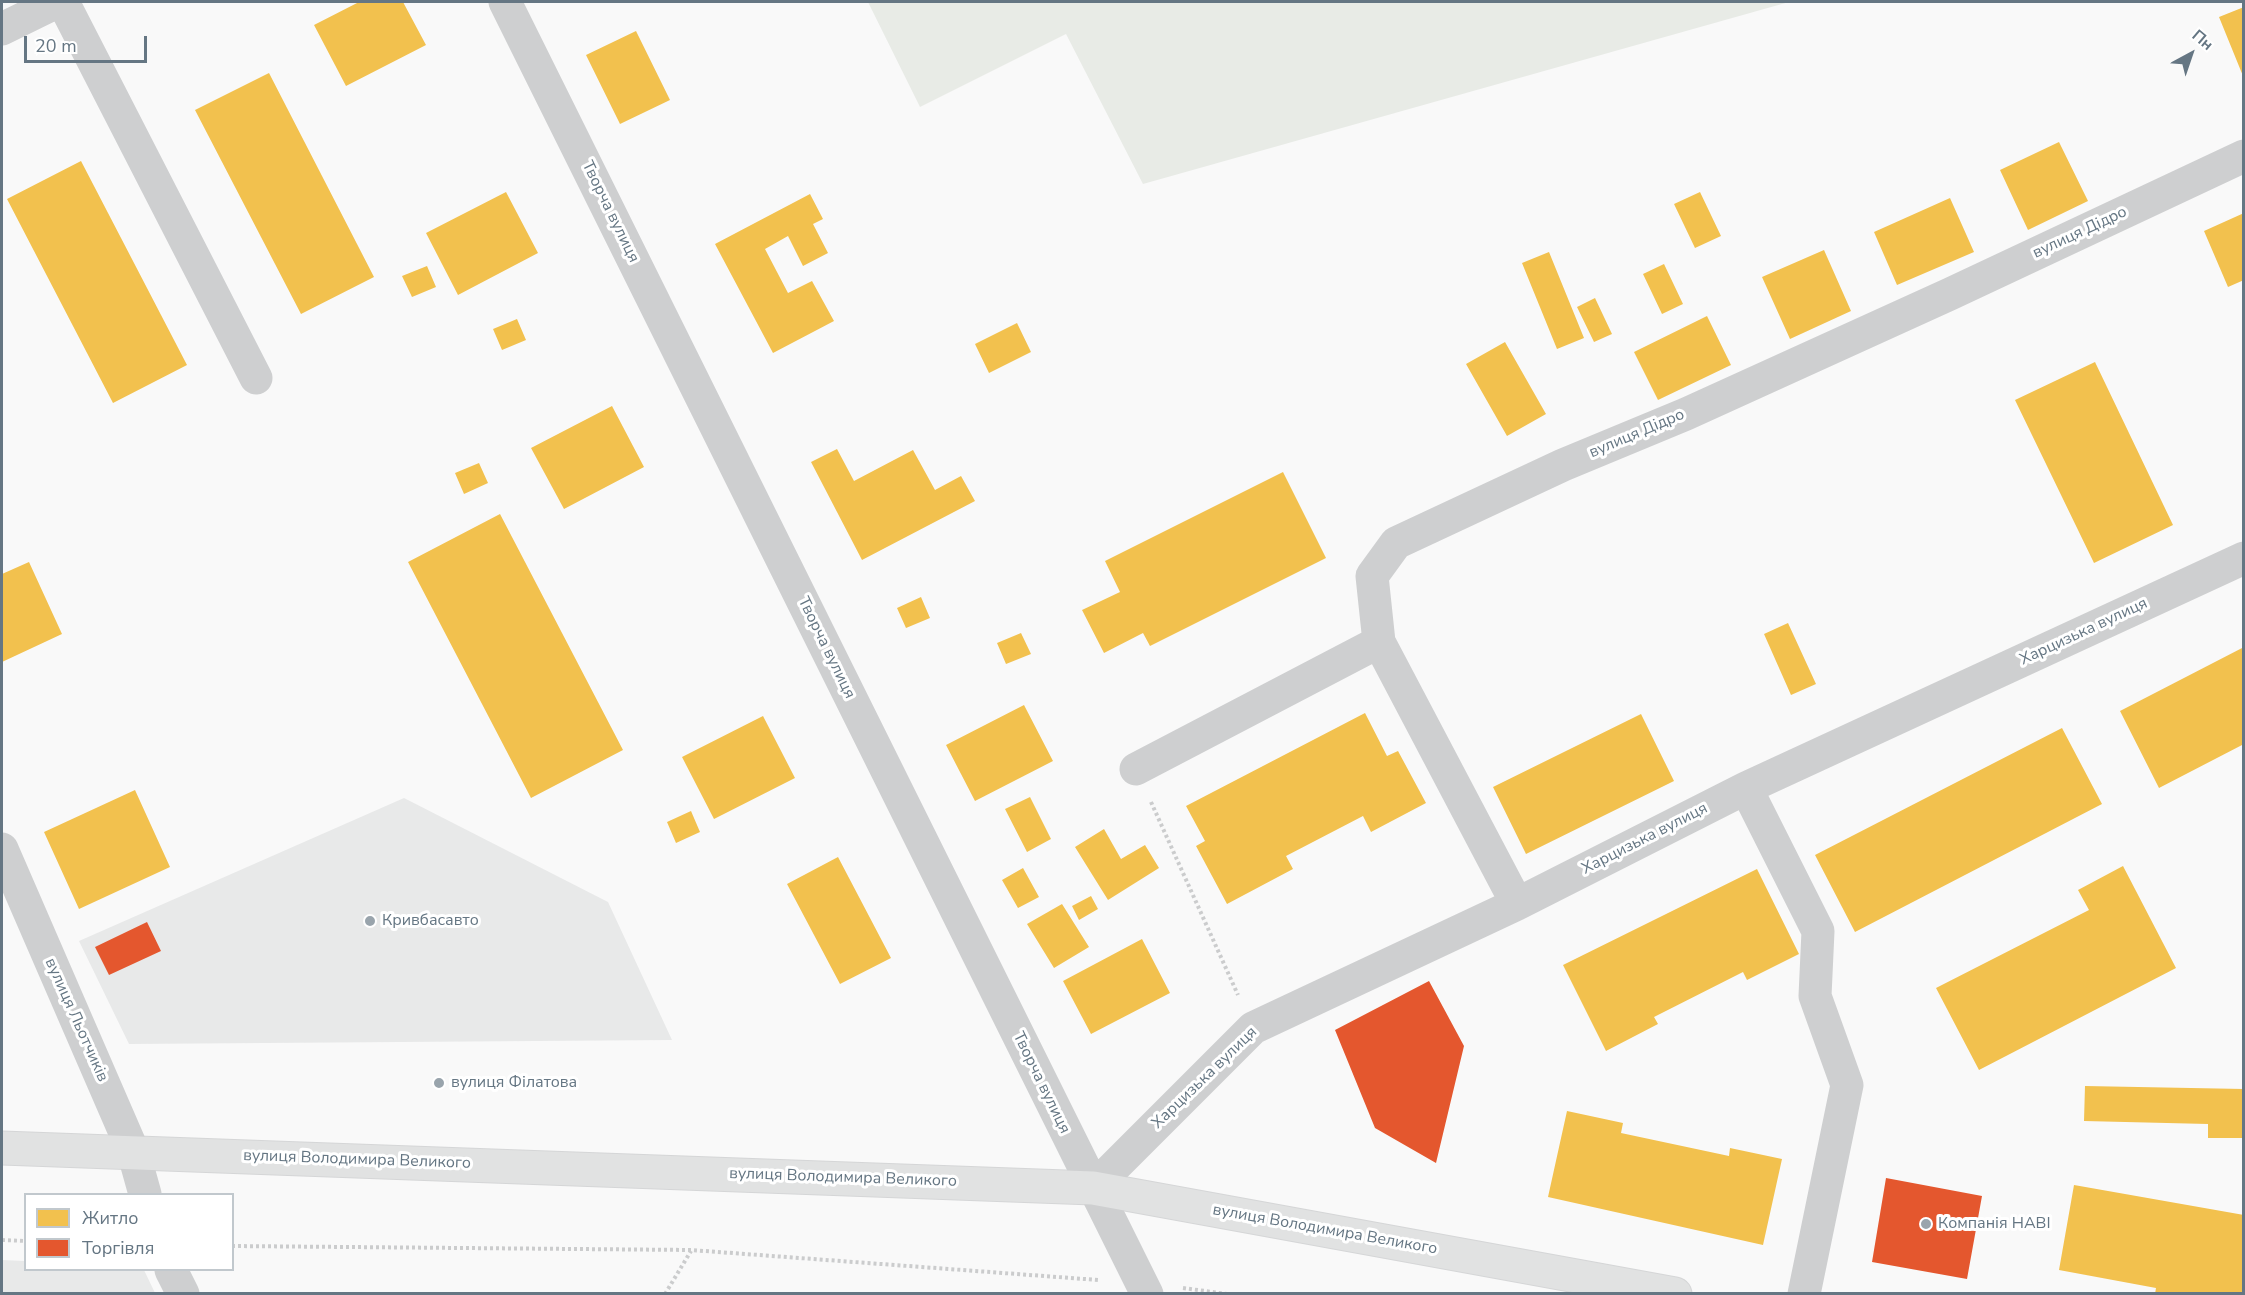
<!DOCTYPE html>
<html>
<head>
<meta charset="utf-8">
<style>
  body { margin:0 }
  #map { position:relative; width:2245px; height:1295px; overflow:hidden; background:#f9f9f9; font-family:"Nunito Sans",sans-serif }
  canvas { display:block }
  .frame { position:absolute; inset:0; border:3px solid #657683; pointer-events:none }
  .legend { position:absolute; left:24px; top:1193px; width:210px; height:78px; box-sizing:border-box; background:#fff; border:2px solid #c1c8cd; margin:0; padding:8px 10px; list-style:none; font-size:18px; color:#657683 }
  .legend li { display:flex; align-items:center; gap:12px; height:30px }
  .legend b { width:30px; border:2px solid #c1c8cd }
  .north { position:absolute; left:2161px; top:24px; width:60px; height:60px; -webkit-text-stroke:4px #fff; paint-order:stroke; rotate:40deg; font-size:16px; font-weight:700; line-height:24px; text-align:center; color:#657683 }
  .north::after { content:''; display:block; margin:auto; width:21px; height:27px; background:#657683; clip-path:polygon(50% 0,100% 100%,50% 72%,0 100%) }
  .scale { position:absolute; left:24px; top:36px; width:123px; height:27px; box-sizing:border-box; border:3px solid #657683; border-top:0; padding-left:8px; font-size:18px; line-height:21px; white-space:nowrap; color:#657683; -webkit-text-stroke:4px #fff; paint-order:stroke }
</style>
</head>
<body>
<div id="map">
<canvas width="2245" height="1295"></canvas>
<div class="frame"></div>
<ul class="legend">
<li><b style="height:16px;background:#f2c14e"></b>Житло</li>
<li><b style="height:16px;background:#e4572e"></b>Торгівля</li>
</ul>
<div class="north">Пн</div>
<div class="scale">20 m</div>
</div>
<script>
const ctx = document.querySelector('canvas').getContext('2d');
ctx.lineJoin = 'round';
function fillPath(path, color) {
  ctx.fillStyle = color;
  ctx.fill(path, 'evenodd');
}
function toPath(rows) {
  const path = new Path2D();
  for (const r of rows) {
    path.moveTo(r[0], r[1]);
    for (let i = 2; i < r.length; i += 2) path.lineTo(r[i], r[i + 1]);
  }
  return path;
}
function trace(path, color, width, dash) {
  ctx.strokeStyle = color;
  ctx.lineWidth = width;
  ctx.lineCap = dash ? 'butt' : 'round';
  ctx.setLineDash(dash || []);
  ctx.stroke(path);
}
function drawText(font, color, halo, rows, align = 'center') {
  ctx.font = font + ' "Nunito Sans",sans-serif';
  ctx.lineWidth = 6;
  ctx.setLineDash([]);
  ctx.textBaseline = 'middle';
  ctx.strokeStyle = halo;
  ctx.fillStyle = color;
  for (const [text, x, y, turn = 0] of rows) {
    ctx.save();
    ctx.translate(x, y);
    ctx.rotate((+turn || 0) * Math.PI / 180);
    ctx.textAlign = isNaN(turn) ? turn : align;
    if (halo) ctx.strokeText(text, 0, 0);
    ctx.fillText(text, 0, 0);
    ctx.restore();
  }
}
const built = toPath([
  [404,798,608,902,672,1040,129,1044,79,941],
  [2,1260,25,1261,26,1270,144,1270,155,1293,2,1293]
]);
const green = toPath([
  [868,2,1789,2,1143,184,1066,34,920,107]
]);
const homes = toPath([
  [359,2,403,2,426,45,346,86,314,25],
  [2244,7,2244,76,2243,76,2219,17],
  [636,31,670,100,620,124,586,55],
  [269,73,374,277,301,314,195,110],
  [2059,142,2088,201,2028,230,2000,170],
  [81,161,187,365,113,403,7,199],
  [506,192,538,253,458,295,426,233],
  [1700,192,1721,236,1695,248,1674,204],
  [810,194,823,219,813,224,828,253,803,266,788,236,765,249,788,293,812,281,834,321,773,353,715,244],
  [1950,198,1974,252,1897,285,1874,232],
  [2244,213,2244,280,2228,287,2204,231],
  [1824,250,1851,311,1790,339,1762,277],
  [1549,252,1584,338,1557,349,1522,263],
  [1664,264,1683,304,1662,314,1643,274],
  [427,266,436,287,412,297,402,276],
  [1595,298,1612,334,1594,342,1577,307],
  [1707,316,1731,365,1658,400,1634,352],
  [517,319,526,340,502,350,493,329],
  [1017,323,1031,352,989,373,975,344],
  [1505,342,1546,414,1507,436,1466,364],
  [2095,362,2173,525,2094,563,2015,400],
  [612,406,644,467,564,509,531,448],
  [837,449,854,481,913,450,935,490,961,476,975,501,862,560,811,462],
  [479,463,488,483,464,494,455,473],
  [1283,472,1326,558,1150,646,1143,633,1104,653,1082,610,1120,592,1105,561],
  [500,514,623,750,531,798,408,562],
  [29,562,62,634,2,662,2,574],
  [921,597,930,618,906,628,897,608],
  [1788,623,1816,684,1791,695,1764,634],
  [1021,633,1031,654,1006,664,997,643],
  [2244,647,2244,744,2159,788,2120,711],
  [1024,705,1053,761,975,801,946,745],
  [1365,713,1387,756,1398,751,1426,803,1371,832,1363,816,1286,856,1293,869,1227,904,1196,846,1205,841,1186,806],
  [1641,714,1674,781,1526,854,1493,787],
  [763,716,795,778,714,819,682,757],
  [2062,728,2102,804,1855,932,1815,855],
  [135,790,170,867,79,909,44,832],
  [1030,797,1051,839,1027,852,1005,809],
  [691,811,700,832,676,843,667,822],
  [1104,829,1121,859,1145,845,1159,868,1108,900,1075,847],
  [838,857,891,958,840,984,787,884],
  [2123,866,2176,968,1979,1070,1936,988,2089,910,2078,890],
  [1023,868,1039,897,1018,908,1002,880],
  [1757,869,1799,954,1747,980,1743,972,1654,1017,1658,1024,1606,1051,1563,965],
  [1091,896,1098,909,1079,920,1072,906],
  [1062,904,1089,947,1054,968,1027,924],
  [1142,939,1170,993,1091,1034,1063,981],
  [2085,1086,2244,1089,2244,1138,2208,1138,2208,1124,2084,1121],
  [1567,1111,1623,1123,1621,1133,1729,1156,1730,1148,1782,1159,1763,1245,1548,1197],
  [2074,1185,2244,1215,2244,1294,2155,1294,2156,1288,2059,1270]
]);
const shops = toPath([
  [147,922,161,951,109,975,95,947],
  [1429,981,1464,1046,1436,1163,1375,1128,1335,1030],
  [1886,1178,1982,1196,1967,1279,1872,1262]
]);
const path = toPath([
  [1151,802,1238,995],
  [2,1240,26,1241],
  [232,1246,691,1250,1098,1280],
  [1183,1288,1227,1294],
  [665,1294,691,1251]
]);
const minor = toPath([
  [63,2,256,378],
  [505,2,1147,1294],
  [2,29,57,2],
  [1136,769,1379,642],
  [1746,788,1818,931,1815,996,1847,1085,1804,1294],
  [2,849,133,1151,145,1194],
  [1517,904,1379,642,1372,576,1396,543,1563,465,1686,414,1950,294,2244,156],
  [1093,1188,1253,1028,1517,904,1746,788,2244,558],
  [171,1270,183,1294]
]);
const major = toPath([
  [2,1148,1093,1188,1675,1294]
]);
const markers = [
  [370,921,6,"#99a4ac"],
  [439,1083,6,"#99a4ac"],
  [1926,1224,6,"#99a4ac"]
];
const streetNames = [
  ["Творча вулиця",610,212,64],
  ["вулиця Дідро",2080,233,-25],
  ["вулиця Дідро",1637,434,-23],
  ["Харцизька вулиця",2084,632,-25],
  ["Творча вулиця",826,648,64],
  ["Харцизька вулиця",1645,839,-27],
  ["вулиця Льотчиків",76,1020,66],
  ["Харцизька вулиця",1205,1078,-44],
  ["Творча вулиця",1041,1083,64],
  ["вулиця Володимира Великого",357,1160,2],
  ["вулиця Володимира Великого",843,1178,2],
  ["вулиця Володимира Великого",1325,1230,10]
];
const poiNames = [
  ["Кривбасавто",382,921],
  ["вулиця Філатова",451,1083],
  ["Компанія НАВІ",1938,1224]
];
fillPath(built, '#e8e9e9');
fillPath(green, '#e8ebe6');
fillPath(homes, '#f2c14e');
fillPath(shops, '#e4572e');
trace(major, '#d5d6d7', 35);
trace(path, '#cbcccd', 4, [3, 3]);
trace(minor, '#cecfd0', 33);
trace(major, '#e1e2e2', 33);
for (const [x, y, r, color] of markers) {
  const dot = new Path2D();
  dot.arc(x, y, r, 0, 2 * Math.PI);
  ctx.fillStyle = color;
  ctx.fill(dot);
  trace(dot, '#fff', 2);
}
drawText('16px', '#657683', '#fff', streetNames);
drawText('16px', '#657683', '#fff', poiNames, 'left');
</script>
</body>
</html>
